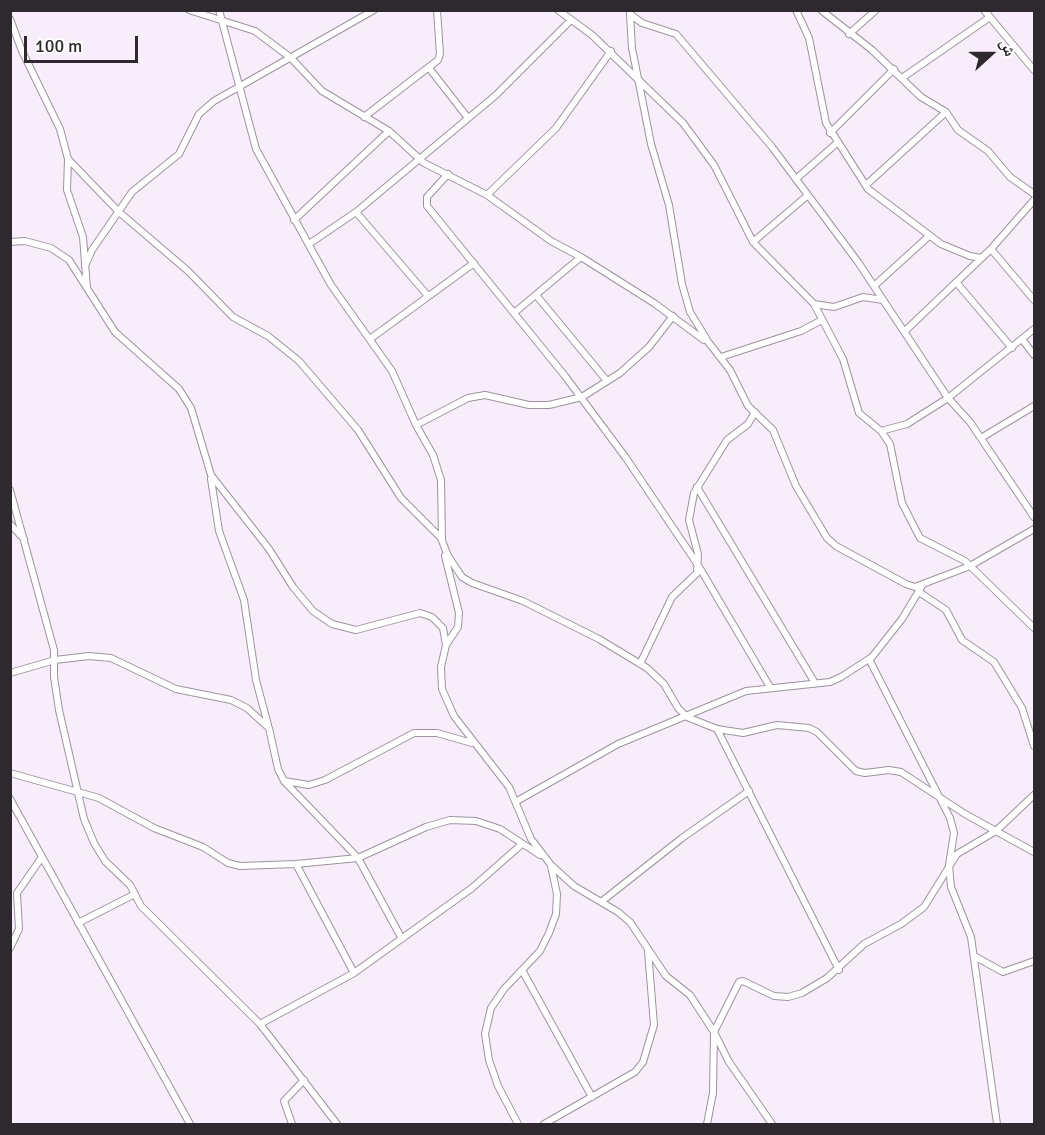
<!DOCTYPE html>
<html>
<head>
<meta charset="utf-8">
<style>
  body { margin:0 }
  #map { position:relative; width:1045px; height:1135px; overflow:hidden; background:#f8eefb; font-family:Signika,"Noto Naskh Arabic",sans-serif }
  canvas { display:block }
  .frame { position:absolute; inset:0; border:12px solid #2d292e; pointer-events:none }
  .north { position:absolute; left:961px; top:24px; width:60px; height:60px; -webkit-text-stroke:4px #fff; paint-order:stroke; rotate:69deg; font-size:16px; font-weight:700; line-height:24px; text-align:center; color:#2d292e }
  .north::after { content:''; display:block; margin:auto; width:21px; height:27px; background:#2d292e; clip-path:polygon(50% 0,100% 100%,50% 72%,0 100%) }
  .scale { position:absolute; left:24px; top:36px; width:114px; height:27px; box-sizing:border-box; border:3px solid #2d292e; border-top:0; padding-left:8px; font-size:18px; line-height:21px; white-space:nowrap; color:#2d292e; -webkit-text-stroke:4px #fff; paint-order:stroke }
</style>
</head>
<body>
<div id="map">
<canvas width="1045" height="1135"></canvas>
<div class="frame"></div>
<div class="north">ش</div>
<div class="scale">100 m</div>
</div>
<script>
const ctx = document.querySelector('canvas').getContext('2d');
ctx.lineJoin = 'round';
function toPath(rows) {
  const path = new Path2D();
  for (const r of rows) {
    path.moveTo(r[0], r[1]);
    for (let i = 2; i < r.length; i += 2) path.lineTo(r[i], r[i + 1]);
  }
  return path;
}
function trace(path, color, width, dash) {
  ctx.strokeStyle = color;
  ctx.lineWidth = width;
  ctx.lineCap = dash ? 'butt' : 'round';
  ctx.setLineDash(dash || []);
  ctx.stroke(path);
}
const minor = toPath([
  [189,10,255,31,291,58,322,91,389,131,424,163,487,195,551,241,581,257,654,303,704,340],
  [219,10,256,149,331,285,392,371,416,425,433,455,441,480,442,540],
  [558,10,592,35,683,123,714,165,753,242,814,304,843,359,859,413,881,431,890,444,902,503,920,538,965,561,1034,628],
  [796,10,809,38,826,123,868,189,941,244,970,256,981,258],
  [821,10,872,50,921,97,946,112,958,130,988,151,1010,177,1034,194],
  [984,10,1034,70],
  [630,14,632,48,651,144,669,205,682,284,690,312,709,343,730,370,748,406,773,430,796,486,827,538,836,546,906,584,915,587,970,566,1034,529],
  [630,14,642,23,676,34,772,147,858,262,948,398,970,422,1034,517],
  [10,19,22,51,60,129,68,159,67,190,83,237,87,288],
  [849,34,876,10],
  [429,68,468,118],
  [902,78,990,17],
  [364,117,438,60,440,54,437,10],
  [830,133,894,69],
  [68,159,119,212,188,271,233,317,268,336,299,361,358,430,401,498,441,538,448,556,462,577,472,583,523,601,599,639,647,668,664,684,678,708,687,717,717,729,743,733,777,725,809,728,817,732,856,771,865,773,889,770,901,772,965,814,1034,852],
  [448,174,427,197,427,206,565,376,626,458,698,565,770,687],
  [796,179,837,143],
  [866,185,946,112],
  [487,195,556,128,611,51],
  [356,212,428,296],
  [294,220,389,131],
  [10,242,25,241,51,248,69,260,115,332,179,389,191,408,211,475,269,549,293,587,313,611,332,624,356,630,420,613,432,617,443,628,446,645,441,667,442,689,454,716,509,787,531,839,551,865,574,886,618,912,630,922,666,976,690,995,714,1032,713,1093,707,1124],
  [753,242,808,195],
  [309,244,356,212,496,95,571,20],
  [991,249,1034,300],
  [85,266,92,250,132,192,179,154,199,114,214,101,374,10],
  [956,282,1012,348],
  [874,286,929,236],
  [536,295,607,381],
  [814,304,834,307,863,297,883,300],
  [514,313,581,257],
  [905,331,991,249,1034,200],
  [370,339,474,263],
  [1022,339,1034,355],
  [721,357,801,331,822,320],
  [416,425,468,398,485,395,529,405,549,405,582,397,620,373,649,347,673,316],
  [881,431,907,424,948,398,1034,329],
  [981,438,1034,406],
  [211,479,219,531,244,600,256,680,268,725],
  [697,487,815,683],
  [10,490,54,650,54,677,59,710,84,819,94,843,105,861,130,885,141,906,260,1024,337,1124],
  [10,524,24,539],
  [445,556,459,613,458,627,446,645],
  [919,592,946,610,962,640,994,662,1022,708,1034,746],
  [869,659,950,818,954,833,949,865,951,887,971,937,997,1124],
  [640,664,672,597,697,573,698,554,689,520,694,493,727,440,748,424,755,412],
  [10,673,55,660,89,656,111,658,176,689,231,700,247,708,269,728,278,769,284,781,358,858,402,939],
  [717,729,839,970],
  [10,773,99,798,154,828,203,847,228,863,240,866,296,864,358,858,426,827,450,820,476,821,500,829,540,855],
  [284,781,309,785,325,780,414,733,437,733,472,743],
  [10,799,190,1124],
  [517,801,618,744,746,691,830,682,841,677,872,657,902,619,923,584],
  [296,864,354,973],
  [601,902,682,838,749,791],
  [78,923,135,894],
  [10,948,19,929,17,893,42,857],
  [974,956,1003,972,1034,961],
  [522,970,592,1097],
  [260,1024,354,973,472,888,522,844],
  [292,1124,284,1101,304,1080],
  [518,1124,498,1086,489,1060,485,1034,491,1008,504,989,540,951,549,933,556,914,557,894,551,866],
  [544,1124,635,1072,643,1062,654,1025,648,951],
  [772,1124,729,1062,714,1032,739,982,743,981,774,996,788,997,802,993,827,978,864,944,901,924,924,907,957,854,996,831,1034,795]
]);
trace(minor, '#9c939f', 8);
trace(minor, '#fff', 6);
</script>
</body>
</html>
